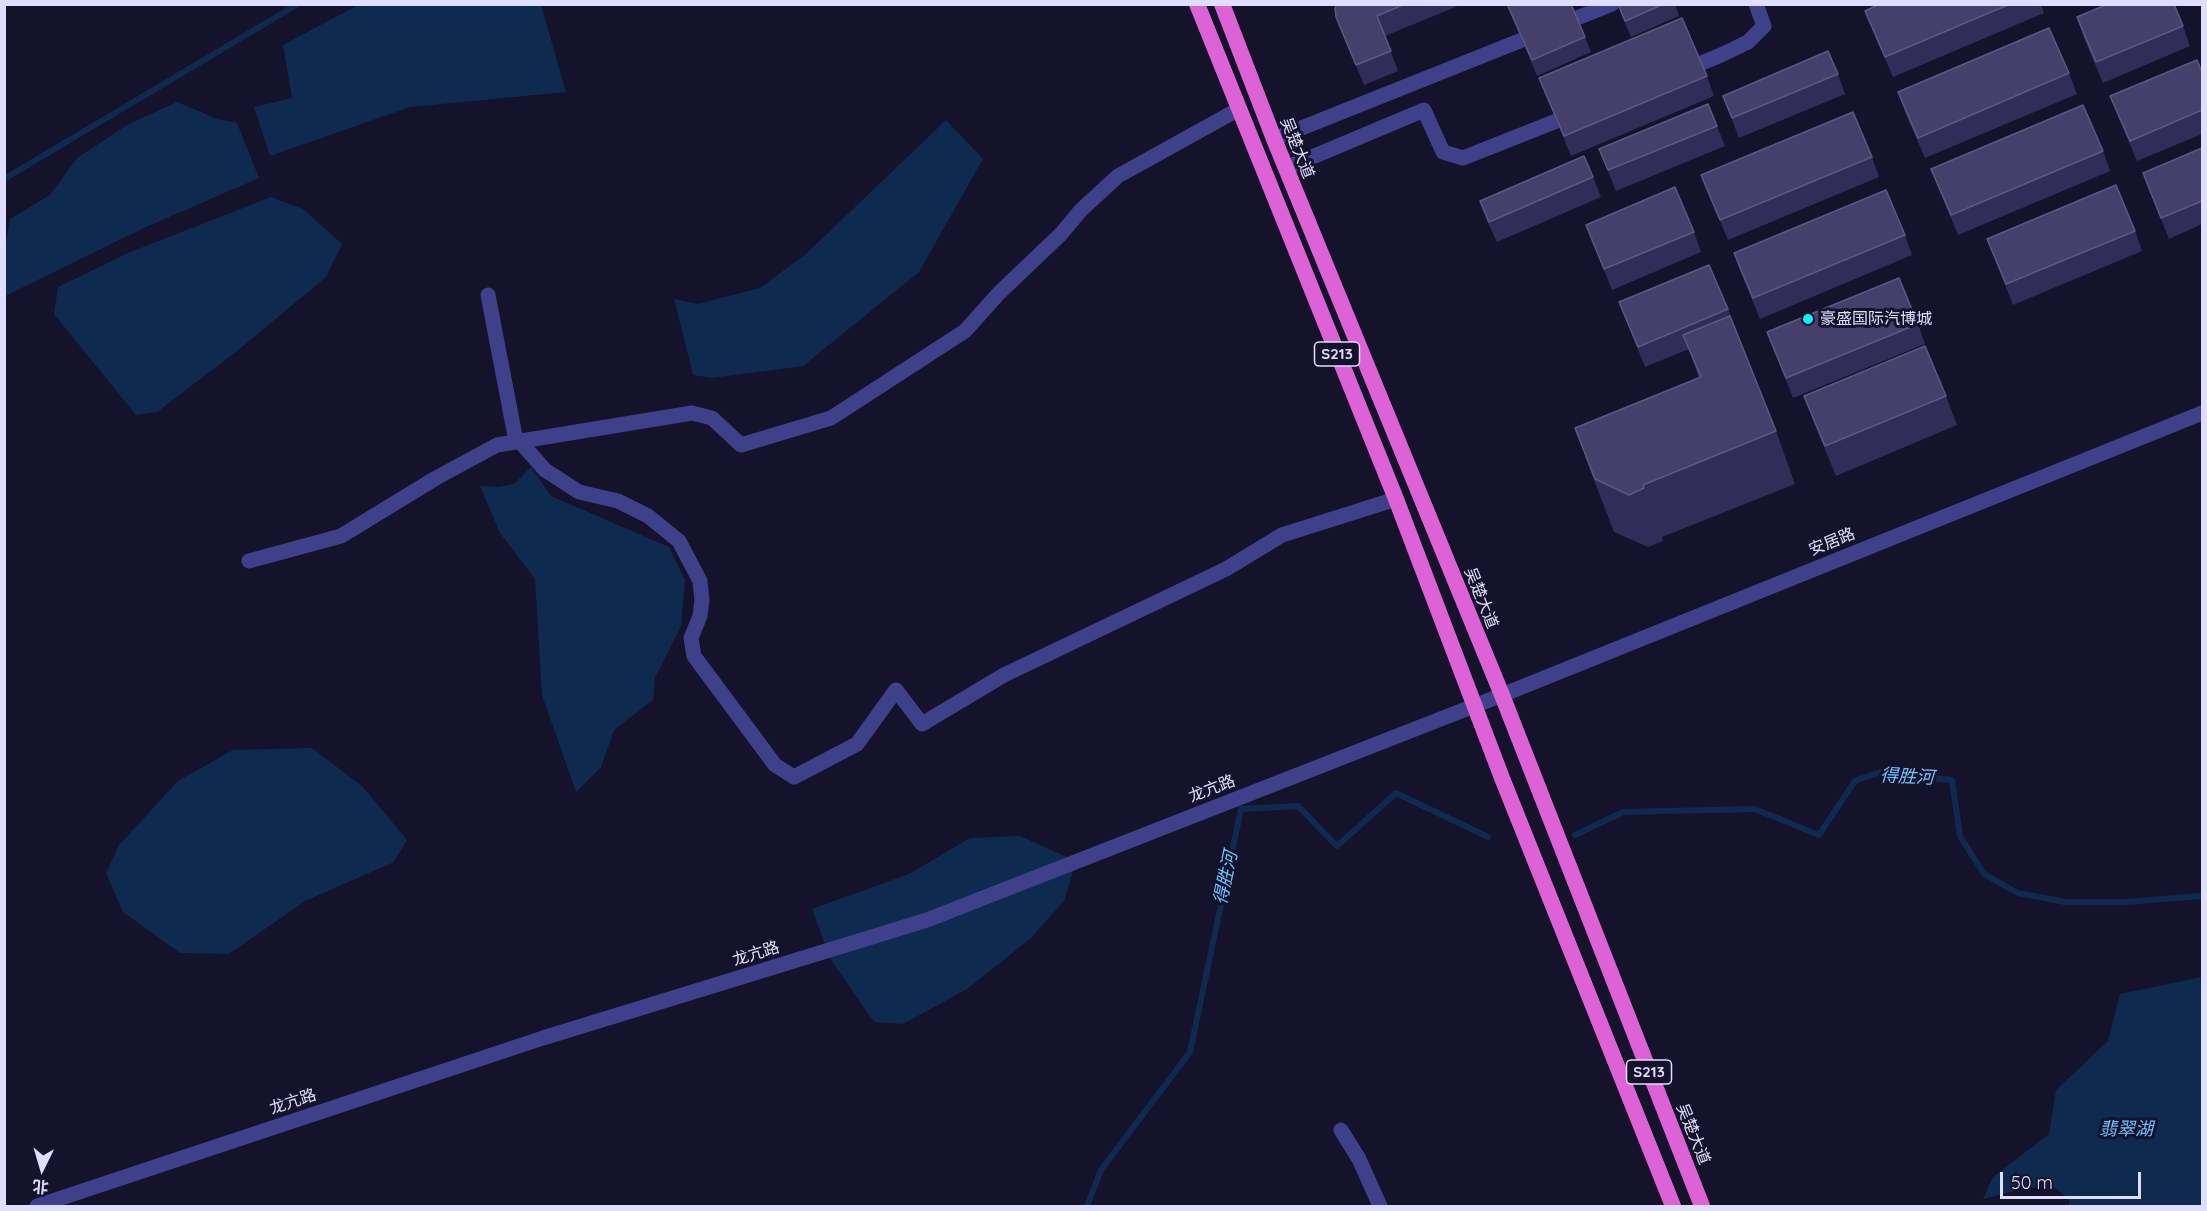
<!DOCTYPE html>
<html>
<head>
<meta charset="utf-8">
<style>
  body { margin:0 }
  #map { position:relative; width:2207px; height:1211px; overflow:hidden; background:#15122c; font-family:Quicksand,"Noto Sans SC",sans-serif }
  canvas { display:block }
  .frame { position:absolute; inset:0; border:6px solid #e0defe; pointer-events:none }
  .north { position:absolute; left:12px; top:1139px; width:60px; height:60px; -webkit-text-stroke:4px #15122c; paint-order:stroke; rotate:185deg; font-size:16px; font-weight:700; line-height:24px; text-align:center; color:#e0defe }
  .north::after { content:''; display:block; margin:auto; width:21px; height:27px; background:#e0defe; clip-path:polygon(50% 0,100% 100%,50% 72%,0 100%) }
  .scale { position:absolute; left:2000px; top:1172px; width:141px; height:27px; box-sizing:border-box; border:3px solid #e0defe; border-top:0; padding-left:8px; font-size:18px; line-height:21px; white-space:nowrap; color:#e0defe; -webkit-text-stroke:4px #15122c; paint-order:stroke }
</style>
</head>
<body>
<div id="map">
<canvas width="2207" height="1211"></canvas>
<div class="frame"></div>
<div class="north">北</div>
<div class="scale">50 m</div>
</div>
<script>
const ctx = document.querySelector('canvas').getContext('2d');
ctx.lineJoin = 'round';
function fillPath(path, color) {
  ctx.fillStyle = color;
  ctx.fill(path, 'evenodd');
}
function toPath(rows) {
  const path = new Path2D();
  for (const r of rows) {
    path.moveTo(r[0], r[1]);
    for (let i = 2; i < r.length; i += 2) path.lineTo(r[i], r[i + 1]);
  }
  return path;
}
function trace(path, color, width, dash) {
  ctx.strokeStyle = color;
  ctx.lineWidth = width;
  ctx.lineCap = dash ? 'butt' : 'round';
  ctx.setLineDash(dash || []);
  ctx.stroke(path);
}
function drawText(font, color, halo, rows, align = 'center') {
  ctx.font = font + ' Quicksand,"Noto Sans SC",sans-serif';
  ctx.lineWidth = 6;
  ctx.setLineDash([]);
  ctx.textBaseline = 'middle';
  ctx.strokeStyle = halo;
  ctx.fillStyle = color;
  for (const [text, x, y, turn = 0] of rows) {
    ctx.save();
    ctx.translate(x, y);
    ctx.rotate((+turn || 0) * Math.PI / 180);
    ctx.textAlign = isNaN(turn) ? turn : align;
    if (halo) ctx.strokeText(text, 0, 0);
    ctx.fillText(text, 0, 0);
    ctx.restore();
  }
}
const water = toPath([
  [360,4,541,5,566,92,410,107,270,156,254,107,292,98,283,45],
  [177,102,217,119,237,123,259,178,146,227,5,296,5,249,10,219,50,195,77,158,127,125],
  [946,120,983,159,919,272,803,366,712,378,693,375,674,299,698,304,760,288,806,254],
  [271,197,303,209,342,244,326,277,237,351,157,412,136,415,54,314,58,287,128,253],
  [531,467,551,496,669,547,685,580,681,626,655,678,653,700,614,730,601,767,576,792,542,695,535,579,500,533,480,486,497,487,514,484],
  [312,748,363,787,407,840,394,862,305,901,229,954,180,953,123,912,106,873,119,845,178,781,233,750],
  [1020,836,1076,861,1064,901,1030,939,967,989,903,1024,874,1022,831,960,812,909,909,874,970,838],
  [2202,977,2202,1206,2069,1206,2069,1199,2055,1188,2027,1188,1983,1199,1993,1177,2049,1134,2056,1090,2108,1041,2120,994]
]);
const stream = toPath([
  [4,179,298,4],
  [1575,835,1623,812,1755,809,1819,835,1855,781,1880,772,1952,780,1960,836,1984,874,2018,893,2065,902,2125,902,2202,896],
  [1087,1206,1101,1170,1190,1052,1241,809,1298,806,1337,846,1396,793,1488,837]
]);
const minor = toPath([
  [1682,71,1721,55,1748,42,1764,26,1756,4],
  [1274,139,1612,4],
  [1286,168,1424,110,1443,152,1463,158,1574,114],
  [488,295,515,436,545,470,579,492,618,501,648,516,679,541,700,581,702,600,700,616,691,638,694,656,775,765,794,777,857,744,896,690,922,724,1004,675,1226,569,1282,535,1396,499],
  [249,561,341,536,436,478,497,445,692,413,712,418,741,445,831,418,965,331,999,293,1061,234,1081,210,1118,176,1239,109],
  [1341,1130,1359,1159,1380,1206]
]);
const tertiary = toPath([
  [37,1206,543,1038,927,920,1502,695,2202,413]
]);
const trunk = toPath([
  [1197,4,1396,499,1502,778,1673,1206],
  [1222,4,1274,139,1502,695,1702,1206]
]);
const wall = toPath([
  [1337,4,1457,4,1458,6,1385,36,1398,71,1364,85,1336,17],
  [1507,4,1571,4,1585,37,1591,52,1537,76],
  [1617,4,1675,4,1679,16,1631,37],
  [1880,4,2041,4,2044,13,1893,77,1873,31,1865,11],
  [2077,17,2183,26,2190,46,2103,83,2084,38],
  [2202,72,2202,134,2137,161,2118,116,2110,96],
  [2069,73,2077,94,1925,158,1905,112,1898,92],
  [1838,74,1845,94,1739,138,1723,96],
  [1707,76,1714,96,1571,156,1547,98,1539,78],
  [1717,126,1725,146,1616,191,1599,149],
  [2202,148,2202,224,2169,239,2143,173],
  [2103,151,2110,171,1958,235,1939,189,1931,169],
  [1872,157,1879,177,1728,240,1701,175],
  [1593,177,1601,197,1497,242,1487,221,1480,201],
  [1586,225,1694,232,1701,252,1612,290],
  [2135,231,2142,251,2013,305,1987,239],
  [1905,235,1912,255,1760,319,1741,273,1734,253],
  [1619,302,1728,309,1776,431,1795,484,1662,537,1663,541,1648,547,1614,532,1594,480,1575,428,1699,378,1689,349,1645,367],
  [1918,324,1925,344,1793,398,1767,332],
  [1804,396,1946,396,1957,425,1836,476,1815,425]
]);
const building = toPath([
  [1337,4,1405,4,1377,16,1391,51,1356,65,1336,17,1335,8,1337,4],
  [1507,4,1571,4,1585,37,1532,60,1507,4],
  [1618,4,1664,4,1625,21,1618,4],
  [1880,4,2010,4,1885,57,1865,11,1880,4],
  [2108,4,2174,4,2183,26,2096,62,2077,17,2108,4],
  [1682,18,1707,76,1564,136,1539,78,1682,18],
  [2049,28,2069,73,1918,138,1898,92,2049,28],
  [1828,51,1838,74,1732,118,1723,96,1828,51],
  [2197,60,2202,72,2202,110,2130,141,2110,96,2197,60],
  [1708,104,1717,126,1608,170,1599,149,1708,104],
  [2083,105,2103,151,1951,215,1931,169,2083,105],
  [1853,112,1872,157,1720,220,1701,175,1853,112],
  [2202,148,2202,201,2161,218,2143,173,2202,148],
  [1584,156,1593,177,1489,222,1480,201,1584,156],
  [2116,185,2135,231,2006,284,1987,239,2116,185],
  [1675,187,1694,232,1604,269,1586,225,1675,187],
  [1886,190,1905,235,1753,298,1734,253,1886,190],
  [1709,265,1728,309,1638,347,1619,302,1709,265],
  [1899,278,1918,324,1786,378,1767,332,1899,278],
  [1730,316,1776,431,1643,485,1644,488,1629,495,1595,479,1575,428,1701,377,1683,335,1730,316],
  [1925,346,1946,396,1825,446,1804,396,1925,346]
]);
const markers = [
  [1808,319,6,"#0ff0f9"]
];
const shields = [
  [1337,354,45],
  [1649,1072,45]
];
const shieldNames = [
  ["S213",1337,354],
  ["S213",1649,1072]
];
const streetNames = [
  ["吴楚大道",1297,148,68],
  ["安居路",1832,542,-22],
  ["吴楚大道",1481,598,68],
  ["龙亢路",1212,789,-21],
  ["龙亢路",756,954,-17],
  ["龙亢路",293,1102,-18],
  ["吴楚大道",1693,1134,68]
];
const poiNames = [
  ["豪盛国际汽博城",1820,319]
];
const waterNames = [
  ["得胜河",1907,777,3],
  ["得胜河",1226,878,-78],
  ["翡翠湖",2126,1130]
];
fillPath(water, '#0f2a4f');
trace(stream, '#0f2a4f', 6);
trace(minor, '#3f408a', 15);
trace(tertiary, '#3f408a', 15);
trace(trunk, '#dc62d6', 16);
fillPath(wall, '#322c59');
fillPath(building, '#453f6b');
trace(building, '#5d5882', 1.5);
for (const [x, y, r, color] of markers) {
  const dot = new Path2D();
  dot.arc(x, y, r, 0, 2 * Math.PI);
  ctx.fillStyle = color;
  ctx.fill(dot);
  trace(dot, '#15122c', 2);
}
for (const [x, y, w] of shields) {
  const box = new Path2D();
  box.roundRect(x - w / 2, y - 12, w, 24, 4.5);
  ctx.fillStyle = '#15122c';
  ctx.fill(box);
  trace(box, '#e0defe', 1.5);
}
drawText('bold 15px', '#e0defe', null, shieldNames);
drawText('16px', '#e0defe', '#15122c', streetNames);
drawText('16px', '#e0defe', '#15122c', poiNames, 'left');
drawText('italic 18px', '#6fc3fc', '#15122c', waterNames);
</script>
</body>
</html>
